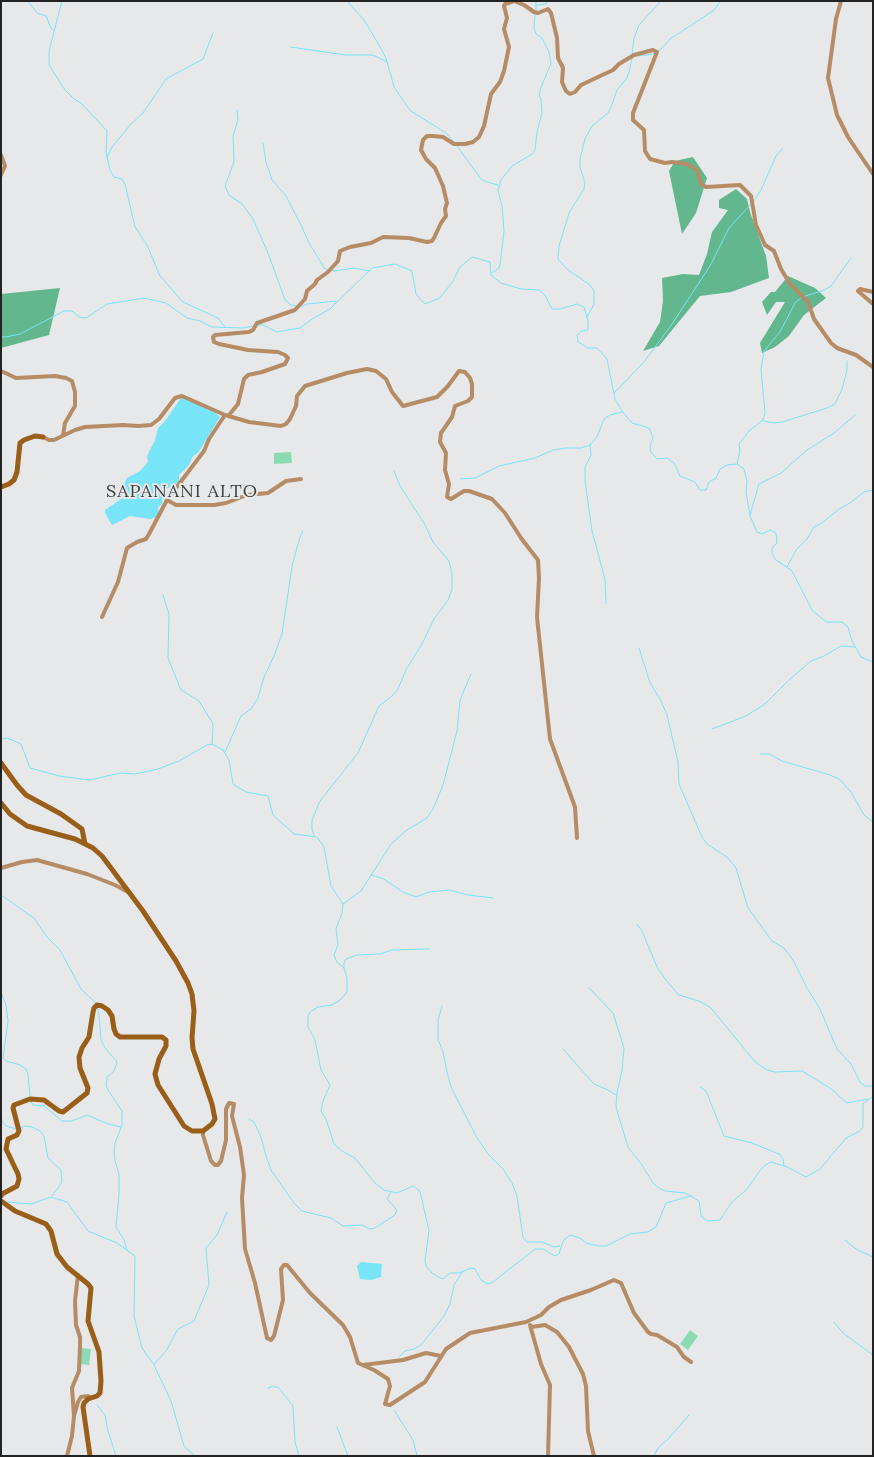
<!DOCTYPE html>
<html>
<head>
<meta charset="utf-8">
<style>
  body { margin:0 }
  #map { position:relative; width:874px; height:1457px; overflow:hidden; background:#e7e8e9; font-family:Lora,serif }
  canvas { display:block }
  .frame { position:absolute; inset:0; border:2px solid #232323; pointer-events:none }
</style>
</head>
<body>
<div id="map">
<canvas width="874" height="1457"></canvas>
<div class="frame"></div>
</div>
<script>
const ctx = document.querySelector('canvas').getContext('2d');
ctx.lineJoin = 'round';
function fillPath(path, color) {
  ctx.fillStyle = color;
  ctx.fill(path, 'evenodd');
}
function toPath(rows) {
  const path = new Path2D();
  for (const r of rows) {
    path.moveTo(r[0], r[1]);
    for (let i = 2; i < r.length; i += 2) path.lineTo(r[i], r[i + 1]);
  }
  return path;
}
function trace(path, color, width, dash) {
  ctx.strokeStyle = color;
  ctx.lineWidth = width;
  ctx.lineCap = dash ? 'butt' : 'round';
  ctx.setLineDash(dash || []);
  ctx.stroke(path);
}
function drawText(font, color, halo, rows, align = 'center') {
  ctx.font = font + ' Lora,serif';
  ctx.lineWidth = 4;
  ctx.setLineDash([]);
  ctx.textBaseline = 'middle';
  ctx.strokeStyle = halo;
  ctx.fillStyle = color;
  for (const [text, x, y, turn = 0] of rows) {
    ctx.save();
    ctx.translate(x, y);
    ctx.rotate((+turn || 0) * Math.PI / 180);
    ctx.textAlign = isNaN(turn) ? turn : align;
    if (halo) ctx.strokeText(text, 0, 0);
    ctx.fillText(text, 0, 0);
    ctx.restore();
  }
}
const green = toPath([
  [291,452,292,463,274,464,274,453],
  [690,1330,698,1336,688,1350,680,1344],
  [81,1348,91,1349,89,1365,79,1364]
]);
const forest = toPath([
  [693,157,707,178,696,213,682,234,669,171,675,161],
  [736,189,747,199,750,212,766,256,769,278,731,292,700,296,659,346,643,351,660,322,663,301,662,278,683,274,699,275,707,254,712,232,728,210,719,208,719,200],
  [788,276,815,288,826,298,804,315,789,336,775,347,762,353,760,343,785,302,776,302,767,315,762,302,771,292,775,292],
  [60,288,49,335,1,348,1,294]
]);
const water = toPath([
  [181,398,184,398,213,411,220,417,198,453,193,456,189,465,179,475,179,482,173,486,163,490,162,504,158,507,159,512,157,517,150,519,130,516,112,525,105,513,105,510,121,499,124,493,122,489,127,478,140,471,148,462,147,456,155,440,158,428,165,421],
  [361,1262,382,1264,381,1277,371,1280,360,1279,357,1266]
]);
const stream = toPath([
  [28,1,37,13,46,16,51,28,54,31],
  [62,1,49,51,49,65,65,90,74,99,81,103,107,131,106,152,110,170,114,177,122,179,125,184,135,227,147,245,160,276,183,302,218,318,225,327],
  [347,1,364,20,379,45,386,58,394,87,407,106,411,111,446,133,455,143],
  [537,5,546,4,548,1],
  [536,10,536,1],
  [290,47,346,55,373,55,387,62],
  [632,54,634,38,639,25,661,1],
  [638,56,653,54,660,50,670,39,713,11,721,1],
  [237,110,238,120,233,136,234,162,225,186,229,195,242,204,253,219,268,253,285,300,291,305,297,306],
  [263,143,266,162,272,180,286,196,301,225,309,243,325,269,335,271,354,268,370,271],
  [457,146,481,179,487,182,498,185],
  [107,157,112,147,130,125,143,113,166,79,203,59,213,33],
  [754,201,761,190,776,156,782,149],
  [492,273,499,268,500,264,504,231,502,206,498,190,501,180,512,166,532,154,535,150,537,132,542,113,541,99,539,96,541,87,551,64,549,52,542,38,536,34,534,29,535,14],
  [301,307,307,304,336,301],
  [587,317,594,304,594,291,590,285,568,270,558,259,559,246,569,213,584,189,585,183,580,167,580,159,585,139,592,126,608,113,611,107,617,90,627,78,629,72,632,58],
  [258,325,263,325,277,332,300,328,312,319,330,309,372,268,395,264,412,271,416,294,425,304,440,298,453,281,460,267,472,257,490,262,491,275,501,283,521,289,539,290,545,295,552,309,560,309,577,304,584,307,588,321,588,330,582,331,577,335,578,342,588,348,597,348,607,359,615,399,622,411,632,423,649,428,653,438,650,446,651,452,657,459,667,458,674,463,680,476,695,482,700,490,706,490,709,482,716,478,720,469,727,465,737,464,744,469,747,481,746,492,750,516,757,532,762,534,770,530,776,533,777,543,772,548,772,553,775,559,792,571,812,610,826,622,842,622,848,627,852,641,861,657,870,661,873,661],
  [1,337,6,337,20,334,64,311,72,311,79,317,86,318,107,304,144,298,166,303,187,318,200,321,212,327,243,328,254,326],
  [614,393,644,362,670,327,710,266,729,228,751,204],
  [764,421,774,423,782,422,827,408,835,404,842,389,847,370,847,361],
  [590,445,591,455,585,467,585,481,592,531,605,579,606,603],
  [737,464,740,451,739,444,749,431,763,420,765,413,761,369,764,351,780,332,795,303,802,297,822,291,831,286,851,258],
  [460,479,475,478,499,466,535,458,553,450,566,448,581,448,590,445,597,437,604,419,610,415,622,412],
  [750,515,759,484,781,473,807,450,834,433,855,415],
  [787,567,796,550,807,539,814,527,822,523,839,509,850,503,864,492,873,490],
  [163,595,169,614,168,658,181,690,199,701,212,722,213,726,212,744],
  [639,648,650,683,661,701,667,715,678,762,679,784,702,837,707,844,727,857,732,863,736,868,748,908,772,941,784,948,793,960,807,988,820,1009,837,1049,851,1064,860,1082,865,1086,873,1086],
  [712,729,746,716,765,704,789,680,811,661,824,656,841,646,855,647],
  [1,739,7,738,21,744,30,768,59,776,90,780,120,773,135,774,158,769,179,761,207,745,212,744,223,750,229,760,233,784,246,792,268,796,273,815,294,834,317,837,324,847,331,886,343,904,342,913,336,929,338,945,334,955,337,962,344,968,347,978,347,992,340,1000,332,1005,318,1007,310,1012,308,1017,308,1027,315,1040,321,1070,330,1085,323,1101,321,1111,326,1119,334,1144,342,1151,355,1158,375,1183,384,1190,397,1193,413,1186,420,1191,429,1231,425,1261,426,1266,432,1273,440,1278,443,1279,450,1273,459,1273,471,1268,475,1269,481,1280,488,1284,493,1282,535,1249,543,1249,555,1256,559,1254,563,1241,570,1235,580,1238,586,1243,598,1246,606,1246,630,1234,648,1232,656,1227,666,1203,687,1197,691,1196,699,1201,701,1216,706,1220,709,1221,720,1220,731,1203,747,1189,761,1169,767,1164,771,1162,787,1167,806,1177,820,1169,846,1138,860,1131,863,1127,863,1104,873,1096],
  [225,752,241,716,251,709,258,698,264,677,274,656,282,634,292,566,300,537,303,531],
  [760,754,769,754,782,761,830,775,839,779,851,792,864,815,873,822],
  [314,835,312,830,312,820,320,801,358,753,379,706,392,696,398,689,406,670,422,644,434,619,448,600,452,589,452,573,449,561,433,542,424,523,400,486,394,471],
  [371,875,384,879,403,892,416,897,429,892,449,890,468,895,493,898],
  [1,895,34,918,47,937,60,950,81,989,96,1003],
  [343,904,361,891,391,844,407,830,427,818,434,807,443,785,457,731,460,700,471,674],
  [637,924,642,931,657,967,665,979,679,995,699,1001,711,1008,755,1062,767,1070,775,1072,802,1071,830,1088,847,1103,868,1099],
  [344,968,344,963,346,959,357,955,380,954,392,950,429,949],
  [589,988,613,1013,624,1048,622,1071,617,1092,616,1107,628,1147,642,1165,653,1183,659,1188,665,1191,685,1193,691,1196],
  [1,992,6,1005,8,1021,3,1058,6,1061,20,1065,26,1069,28,1074,30,1096],
  [442,1006,438,1020,438,1039,443,1052,447,1072,451,1087,476,1136,488,1154,503,1169,512,1183,517,1196,523,1237,527,1242,542,1242,554,1247,560,1246],
  [97,1007,99,1014,101,1040,105,1048,117,1062,114,1071,107,1077,106,1085,108,1090,122,1111,122,1125,115,1143,114,1152,115,1161,119,1174,119,1194,116,1227,124,1240,127,1250],
  [563,1049,594,1084,608,1090,616,1095],
  [700,1087,706,1091,724,1136,752,1143,779,1154,783,1159,784,1166],
  [30,1100,33,1105,44,1106,62,1121,72,1121,87,1115,108,1124,121,1127],
  [1,1113,2,1121,6,1126,16,1129],
  [249,1119,254,1122,261,1137,266,1156,271,1170,294,1203,302,1211,331,1218,343,1226,362,1225,370,1229,375,1228,395,1215,397,1210,387,1199,391,1192],
  [20,1128,25,1126,32,1127,40,1131,44,1136,48,1158,61,1170,62,1182,52,1196],
  [7,1202,31,1204,51,1197,67,1202,88,1231,117,1243,135,1256,134,1316,142,1348,154,1365,171,1401,184,1446,195,1456],
  [845,1240,856,1249,873,1257],
  [834,1322,843,1333,873,1355],
  [399,1357,405,1351,414,1349,421,1345,444,1316,450,1304,454,1285,463,1271],
  [154,1364,166,1351,178,1329,194,1321,209,1285,206,1248,217,1235,227,1212],
  [268,1388,273,1386,279,1388,293,1406,295,1442,299,1456],
  [97,1405,105,1415,108,1431,116,1456],
  [394,1410,413,1440,417,1456],
  [337,1427,348,1456],
  [654,1456,658,1448,669,1438,689,1415]
]);
const street = toPath([
  [841,1,836,19,828,78,837,115,848,137,873,174],
  [1,155,5,166,1,175],
  [873,292,860,289,858,291,873,304],
  [1,371,16,378,55,376,66,378,72,381,75,392,75,406,65,423,63,435],
  [229,415,238,404,244,379,248,375,262,372,285,364,288,358,285,355,278,352,248,350,219,344,214,342,213,337,215,335,249,332,253,330,257,323,295,310,305,299,307,291,315,284,317,280,328,272,338,261,340,251,350,247,371,243,383,237,409,238,427,242,432,241,434,238,441,223,446,216,445,209,447,203,443,186,435,168,426,159,421,150,423,140,427,136,433,136,443,137,454,144,465,144,473,142,479,137,484,126,491,94,500,82,504,71,509,47,504,29,507,18,504,6,505,4,514,1,524,5,534,12,538,13,548,9,551,13,557,38,558,58,563,68,562,82,566,91,570,94,575,92,581,85,613,70,619,64,634,55,653,50,657,52,633,113,633,120,644,130,645,151,650,159,665,163,672,162,687,164,697,170,701,184,706,187,740,185,751,196,756,225,765,245,774,251,781,269,790,284,808,302,814,319,831,343,837,348,856,355,873,367],
  [43,437,49,440,54,440,75,430,85,427,123,425,138,426,151,425,159,419,175,398,182,396,225,415,249,422,281,426,286,424,290,419,296,406,297,396,305,386,347,373,367,369,376,371,386,379,392,392,403,406,437,397,448,386,459,371,465,372,470,378,472,384,472,397,468,401,455,406,452,417,441,433,440,442,446,453,445,470,449,484,447,497,451,499,464,491,469,491,492,499,505,513,521,538,538,560,539,578,537,617,550,739,575,807,577,838],
  [167,500,176,505,214,505,226,503,247,495,268,493,286,481,301,479],
  [102,617,118,582,127,548,137,542,146,539,149,534,167,500,204,451,209,439,225,415],
  [1,868,22,862,37,860,87,874,115,885,128,892],
  [203,1131,203,1135,211,1161,215,1165,218,1165,221,1161,226,1140,226,1109,229,1103,234,1104,232,1116,240,1147,244,1175,242,1198,245,1249,255,1283,267,1338,271,1340,274,1336,283,1300,281,1269,284,1265,287,1265,310,1293,343,1325,350,1337,358,1363,374,1370,388,1379,390,1386,385,1404,390,1405,425,1382,446,1349,470,1333,526,1322,541,1315,549,1307,561,1300,591,1290,614,1280,621,1283,634,1313,648,1332,651,1334,657,1335,677,1347,684,1357,691,1362],
  [530,1325,541,1364,550,1385,548,1456],
  [531,1327,545,1325,557,1332,569,1347,583,1374,586,1386,588,1431,594,1456],
  [363,1365,403,1360,426,1353,441,1356],
  [74,1416,72,1388,79,1371,80,1346,80,1337,76,1325,75,1301,78,1275],
  [67,1456,72,1436,74,1416,78,1402,81,1397,88,1396,91,1398]
]);
const secondary = toPath([
  [1,487,9,484,14,480,17,472,20,443,24,440,35,436,43,437],
  [1,763,17,785,26,795,61,814,82,829,85,844],
  [1,803,10,814,27,826,75,839,93,848,102,856,143,911,176,961,188,983,192,994,194,1011,192,1038,193,1049,212,1104,215,1119,212,1124,203,1131,192,1131,184,1126,158,1085,155,1074,159,1059,166,1046,166,1040,162,1037,120,1037,116,1034,114,1029,112,1016,108,1010,102,1006,97,1005,94,1008,93,1012,89,1037,82,1048,79,1057,80,1068,88,1088,87,1093,63,1112,59,1111,44,1100,30,1099,14,1105,13,1108,19,1131,17,1135,8,1139,6,1149,18,1174,19,1179,17,1186,2,1194,1,1196],
  [1,1201,15,1211,46,1224,51,1231,57,1254,67,1267,88,1284,91,1288,88,1321,99,1352,101,1381,100,1393,97,1396,88,1399,84,1403,83,1407,90,1456]
]);
const quarterNames = [
  ["SAPANANI ALTO",182,492]
];
fillPath(green, '#8bdbb2');
fillPath(forest, '#62b78e');
fillPath(water, '#77e4f7');
trace(stream, '#77e4f7', 1);
trace(street, '#b58c65', 4);
trace(secondary, '#995e17', 5);
ctx.letterSpacing = '1px';
drawText('18px', '#3f4040', '#e7e8e9', quarterNames);
ctx.letterSpacing = '0px';
</script>
</body>
</html>
